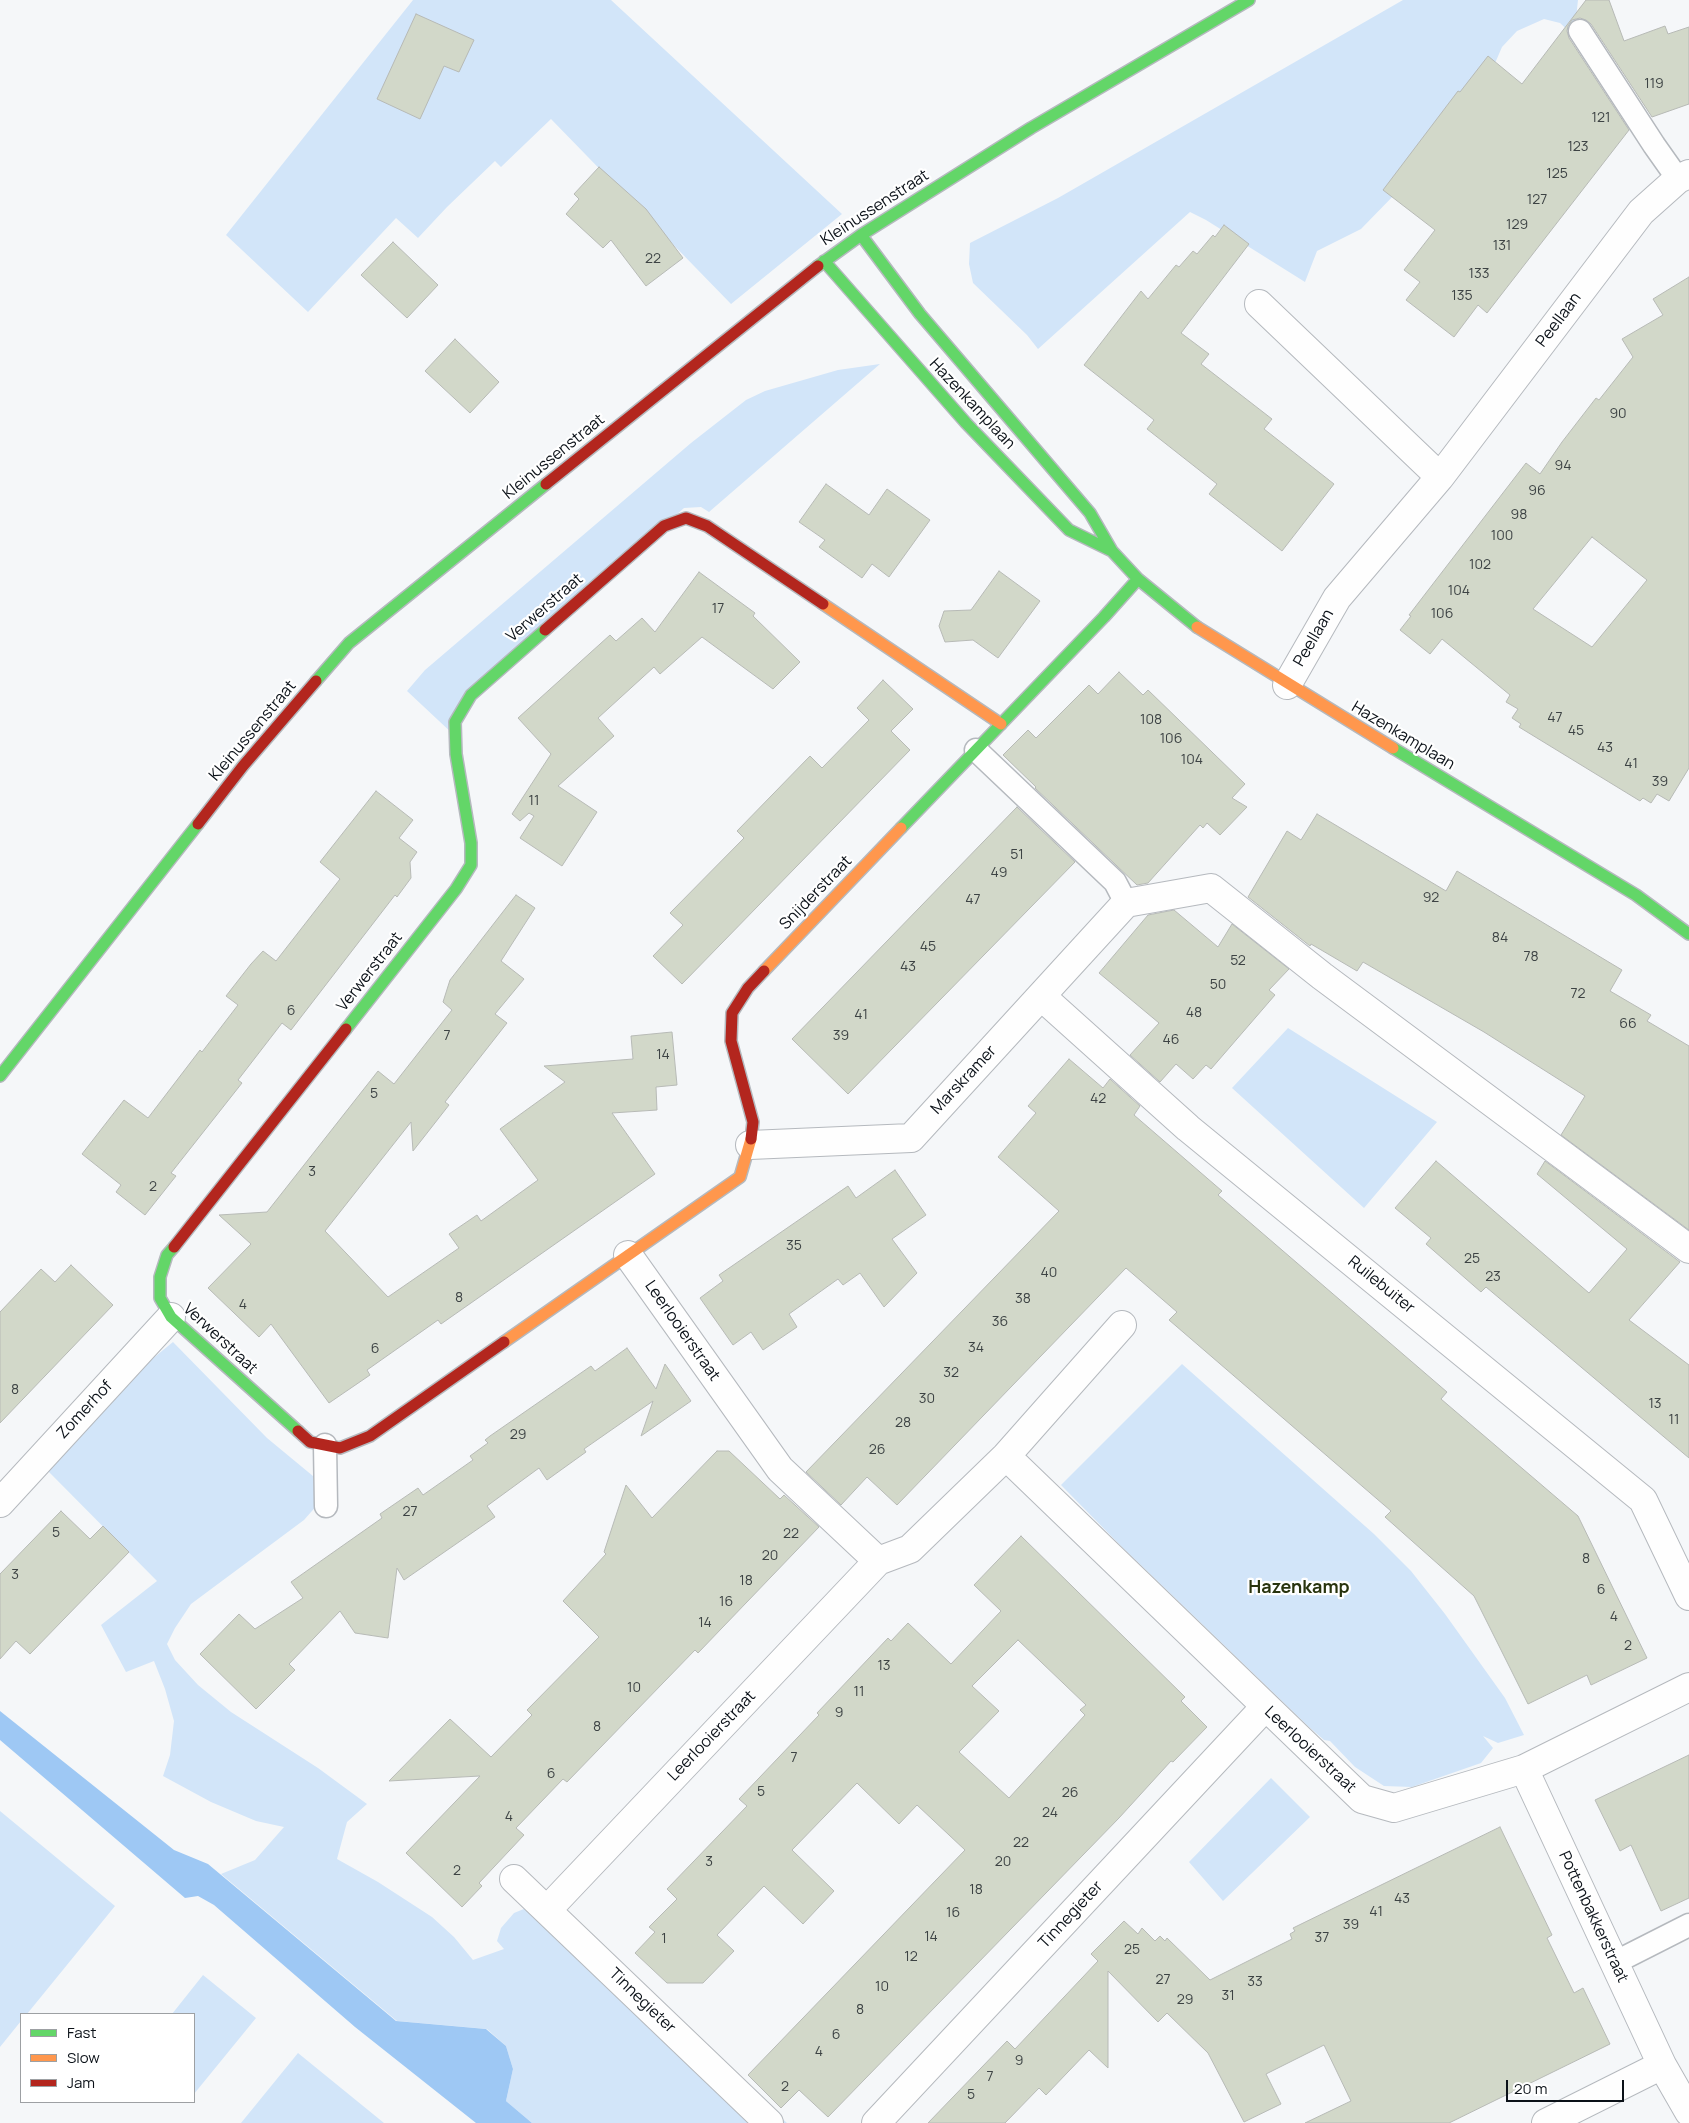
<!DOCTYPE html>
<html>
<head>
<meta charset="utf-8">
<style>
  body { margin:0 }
  #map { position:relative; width:1689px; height:2123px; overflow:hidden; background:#f5f7f9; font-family:Manrope,sans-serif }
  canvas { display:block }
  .legend { position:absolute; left:20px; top:2013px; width:175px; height:90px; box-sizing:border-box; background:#fff; border:1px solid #9da0a3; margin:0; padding:6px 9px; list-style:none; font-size:15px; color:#0b1118 }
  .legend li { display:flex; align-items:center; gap:10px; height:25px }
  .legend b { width:25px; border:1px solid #9da0a3 }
  .scale { position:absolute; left:1506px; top:2080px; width:118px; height:22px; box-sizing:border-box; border:2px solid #0b1118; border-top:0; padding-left:6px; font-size:15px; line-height:18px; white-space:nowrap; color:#0b1118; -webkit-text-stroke:4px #fff; paint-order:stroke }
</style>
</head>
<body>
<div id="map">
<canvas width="1689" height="2123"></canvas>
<ul class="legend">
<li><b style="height:6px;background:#63d668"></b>Fast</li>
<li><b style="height:6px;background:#ff974d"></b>Slow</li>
<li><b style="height:6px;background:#b3261e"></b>Jam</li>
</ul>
<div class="scale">20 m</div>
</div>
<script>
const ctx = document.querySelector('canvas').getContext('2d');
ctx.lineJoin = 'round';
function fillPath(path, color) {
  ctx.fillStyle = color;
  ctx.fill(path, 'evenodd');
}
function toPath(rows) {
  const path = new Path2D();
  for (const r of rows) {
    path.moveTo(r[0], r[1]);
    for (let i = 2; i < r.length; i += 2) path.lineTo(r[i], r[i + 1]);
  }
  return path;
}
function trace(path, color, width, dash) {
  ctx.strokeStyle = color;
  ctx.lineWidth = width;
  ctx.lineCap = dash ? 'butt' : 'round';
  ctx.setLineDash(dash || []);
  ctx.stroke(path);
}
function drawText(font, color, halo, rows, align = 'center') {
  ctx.font = font + ' Manrope,sans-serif';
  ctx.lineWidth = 4.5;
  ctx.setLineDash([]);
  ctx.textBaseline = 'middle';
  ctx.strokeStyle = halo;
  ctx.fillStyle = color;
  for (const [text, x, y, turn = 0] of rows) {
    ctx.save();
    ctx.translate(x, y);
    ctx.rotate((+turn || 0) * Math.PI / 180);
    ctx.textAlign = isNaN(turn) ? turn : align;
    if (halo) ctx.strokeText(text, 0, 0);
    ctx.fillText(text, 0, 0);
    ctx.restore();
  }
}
const green = toPath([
  [413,0,611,0,842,214,731,304,551,119,501,167,495,161,447,207,418,238,396,218,308,312,226,235],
  [1403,0,1578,0,1574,36,1560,23,1544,19,1517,31,1502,47,1473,114,1361,229,1317,251,1305,282,1206,220,1190,212,1038,349,1027,335,973,283,969,264,970,243,1058,198],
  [880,364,709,512,701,507,684,508,470,698,454,735,407,691,425,670,691,443,746,400,765,391,838,370],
  [1288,1028,1437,1122,1364,1208,1232,1088],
  [173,1342,267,1438,319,1481,319,1503,304,1520,191,1604,175,1628,167,1644,175,1660,198,1685,231,1712,318,1768,367,1804,347,1822,337,1859,378,1882,432,1917,454,1937,473,1960,504,1949,497,1941,501,1928,514,1913,541,1902,787,2123,532,2123,506,2101,513,2069,506,2046,487,2029,397,2021,221,1874,255,1860,284,1827,256,1821,211,1802,163,1776,170,1755,174,1721,165,1689,154,1661,126,1672,101,1625,157,1581,48,1471,146,1364],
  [1182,1364,1374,1534,1411,1571,1445,1614,1505,1698,1524,1735,1498,1743,1483,1736,1493,1748,1481,1763,1412,1787,1384,1786,1355,1767,1330,1741,1324,1740,1309,1727,1120,1545,1061,1485],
  [1271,1778,1310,1817,1223,1901,1189,1862],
  [0,1811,115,1906,27,2014,21,2014,21,2021,0,2047],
  [203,1975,256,2018,194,2094,194,2014,172,2014],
  [298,2053,384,2123,241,2123]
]);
const water = toPath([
  [0,1711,174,1850,208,1864,396,2021,486,2029,506,2046,513,2069,506,2101,532,2123,476,2123,355,2027,214,1905,198,1896,185,1898,0,1740]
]);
const building = toPath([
  [1586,0,1609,0,1624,41,1665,26,1668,34,1689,27,1689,104,1652,117,1591,24,1586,20,1580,18,1572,20,1568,26,1567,31,1569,38,1629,130,1487,313,1478,305,1454,337,1406,300,1420,282,1404,270,1435,230,1383,190,1458,91,1460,92,1488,56,1522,84,1586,0],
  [416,14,474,40,459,72,444,66,420,119,377,99,416,14],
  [599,167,646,209,683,258,646,286,611,240,603,248,566,214,579,199,574,194,599,167],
  [1224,225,1249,244,1181,333,1209,354,1201,364,1272,419,1264,429,1334,484,1282,551,1209,494,1217,484,1147,429,1154,420,1084,365,1141,291,1148,299,1176,265,1179,267,1193,251,1197,254,1213,235,1215,237,1224,225],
  [393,242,438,285,407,318,361,275,393,242],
  [1689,277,1689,768,1669,801,1657,794,1651,803,1643,798,1640,801,1519,727,1521,724,1512,718,1518,709,1506,702,1510,695,1442,639,1430,654,1400,630,1411,616,1409,615,1526,463,1540,474,1562,442,1596,398,1599,400,1633,357,1622,339,1663,315,1653,299,1689,277],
  [1592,537,1647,580,1592,647,1533,609,1592,537],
  [455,339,499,382,470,413,425,371,455,339],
  [826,484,869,515,887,489,930,520,889,577,872,564,862,578,819,547,825,540,799,522,826,484],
  [999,571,1040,601,998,658,973,640,945,642,939,626,944,611,971,610,999,571],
  [699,572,755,613,753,616,800,662,773,689,702,637,660,674,654,667,598,718,614,736,558,786,597,812,562,866,520,838,534,816,529,813,520,821,512,814,551,754,518,718,610,635,616,641,642,618,655,632,699,572],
  [1119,672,1143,695,1148,690,1245,784,1232,798,1247,807,1220,835,1207,823,1203,828,1200,825,1148,883,1137,885,1035,788,1036,787,1003,755,1028,730,1036,738,1089,685,1098,694,1119,672],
  [883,680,913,709,891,731,910,750,682,984,653,956,683,925,670,913,744,838,737,831,810,756,822,768,869,720,857,708,883,680],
  [376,791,413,820,399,838,417,852,410,862,411,878,397,897,395,895,291,1030,282,1023,238,1080,242,1083,171,1173,176,1176,145,1215,116,1192,121,1185,82,1154,124,1100,148,1118,200,1050,202,1052,238,1005,226,996,251,964,263,951,276,961,340,879,320,862,376,791],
  [1017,807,1075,862,848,1094,792,1039,1017,807],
  [1317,814,1446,891,1457,871,1622,970,1610,991,1651,1015,1647,1021,1689,1046,1689,1230,1561,1135,1585,1096,1484,1032,1363,962,1357,971,1311,944,1310,946,1248,897,1287,831,1301,840,1317,814],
  [516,895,535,908,501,961,524,979,495,1014,507,1023,445,1102,449,1105,413,1151,411,1122,325,1231,388,1297,459,1248,449,1234,477,1215,481,1221,538,1180,500,1129,565,1082,544,1066,633,1059,631,1036,672,1032,677,1085,656,1087,657,1110,612,1113,655,1174,441,1324,438,1320,367,1370,370,1375,329,1403,271,1324,259,1337,208,1288,251,1244,219,1215,267,1212,378,1071,394,1084,452,1010,443,1002,450,980,516,895],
  [1174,910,1218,947,1232,924,1289,969,1269,990,1275,995,1211,1069,1206,1065,1193,1079,1176,1064,1160,1082,1130,1055,1159,1023,1099,973,1148,915,1174,910],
  [1069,1059,1103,1088,1110,1079,1140,1106,1134,1115,1222,1191,1218,1195,1447,1392,1441,1399,1578,1516,1647,1658,1591,1685,1587,1675,1528,1704,1474,1596,1385,1517,1391,1511,1169,1320,1177,1312,1126,1268,897,1505,867,1477,841,1505,806,1472,1059,1211,998,1157,1036,1113,1028,1106,1069,1059],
  [1436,1161,1589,1293,1627,1249,1537,1174,1545,1161,1680,1262,1629,1320,1689,1365,1689,1458,1486,1287,1481,1292,1426,1244,1431,1238,1395,1208,1436,1161],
  [895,1170,926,1215,892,1239,917,1273,884,1307,860,1273,843,1285,838,1279,789,1314,797,1327,763,1350,751,1332,733,1345,700,1298,723,1281,719,1275,848,1186,856,1198,895,1170],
  [71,1265,113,1305,0,1423,0,1312,41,1269,55,1282,71,1265],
  [627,1348,656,1389,665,1364,691,1401,641,1436,653,1401,584,1449,586,1452,547,1480,539,1468,487,1506,495,1517,404,1580,397,1568,388,1638,355,1633,340,1611,289,1664,295,1670,256,1709,200,1654,239,1614,255,1629,303,1598,291,1582,382,1518,380,1514,418,1488,423,1495,473,1460,470,1456,488,1443,485,1440,490,1436,591,1366,595,1371,627,1348],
  [717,1451,729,1451,780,1499,784,1495,819,1527,698,1653,695,1650,567,1782,563,1779,516,1828,524,1835,479,1883,482,1886,462,1907,406,1853,480,1776,389,1781,450,1719,491,1757,532,1715,527,1710,599,1637,563,1601,606,1554,604,1552,626,1485,652,1518,717,1451],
  [61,1511,90,1539,103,1526,129,1552,30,1654,16,1641,0,1659,0,1574,61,1511],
  [1021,1536,1185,1697,1181,1701,1207,1727,1173,1762,1171,1761,1119,1818,828,2117,799,2090,781,2108,748,2075,965,1850,917,1805,899,1824,857,1783,792,1850,834,1891,803,1924,764,1886,717,1935,734,1951,703,1983,667,1983,635,1953,655,1932,649,1927,677,1899,667,1889,747,1806,739,1799,819,1715,817,1713,888,1638,891,1641,908,1623,951,1664,1001,1611,974,1585,1021,1536],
  [1018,1640,1086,1705,1080,1710,1085,1715,1009,1798,959,1752,999,1711,972,1686,1018,1640],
  [1689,1755,1689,1898,1661,1911,1631,1845,1620,1851,1595,1800,1689,1755],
  [1500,1827,1552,1935,1547,1938,1574,1993,1583,1988,1610,2044,1449,2123,1305,2123,1351,2101,1324,2045,1266,2074,1281,2104,1244,2122,1208,2053,1167,2013,1158,2022,1108,1971,1108,2068,1089,2050,1046,2095,1039,2088,1005,2123,928,2123,1007,2041,1015,2049,1098,1961,1091,1954,1124,1921,1138,1934,1142,1928,1155,1941,1160,1936,1165,1941,1167,1938,1210,1980,1292,1939,1290,1934,1295,1931,1293,1928,1500,1827]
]);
const lane = toPath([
  [1580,31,1654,145,1678,179],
  [976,750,1115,882,1126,903],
  [325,1445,326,1506],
  [1614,1963,1689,1925]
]);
const street = toPath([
  [1259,304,1440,477],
  [1287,685,1337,598,1440,477,1641,212,1678,179,1689,174],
  [1041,996,1188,1128,1643,1500,1689,1596],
  [750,1145,911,1138,1126,903,1211,888,1322,976,1689,1249],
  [628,1255,780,1469,878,1561],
  [1006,1456,1362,1799,1394,1808,1524,1769,1689,1687],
  [0,1503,171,1317],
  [1524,1769,1662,2065,1689,2112],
  [514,1879,769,2123],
  [547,1910,878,1561,910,1549,1006,1456,1122,1325],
  [876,2123,1265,1707],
  [1546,2123,1662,2065]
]);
const fast = toPath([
  [861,235,920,314,1090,513,1112,551,1138,579,1197,627],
  [824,261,966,423,1069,530,1112,551],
  [818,266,861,235,1031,128,1249,0],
  [316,681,349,643,546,484],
  [1393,748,1636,895,1689,934],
  [901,828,1104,617,1138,579],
  [346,1029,456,889,471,865,471,843,456,754,455,722,471,695,545,630],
  [0,1076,198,824],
  [174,1247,167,1255,160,1277,160,1298,171,1317,298,1431]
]);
const slow = toPath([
  [823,604,1001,724],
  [1197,627,1393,748],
  [764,971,901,828],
  [504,1342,740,1177,751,1139]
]);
const jam = toPath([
  [546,484,818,266],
  [545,630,664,526,686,518,707,526,823,604],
  [198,824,243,766,316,681],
  [751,1139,753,1122,731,1041,732,1013,748,988,764,971],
  [174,1247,346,1029],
  [298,1431,310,1442,340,1448,370,1436,504,1342]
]);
const numberNames = [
  ["119",1654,84],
  ["121",1601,118],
  ["123",1578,147],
  ["125",1557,174],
  ["127",1537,200],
  ["129",1517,225],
  ["131",1502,246],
  ["22",653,259],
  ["133",1479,274],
  ["135",1462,296],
  ["90",1618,414],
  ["94",1563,466],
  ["96",1537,491],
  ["98",1519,515],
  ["100",1502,536],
  ["102",1480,565],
  ["104",1459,591],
  ["17",718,609],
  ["106",1442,614],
  ["47",1555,718],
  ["108",1151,720],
  ["45",1576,731],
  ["106",1171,739],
  ["43",1605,748],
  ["104",1192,760],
  ["41",1631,764],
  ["39",1660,782],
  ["11",534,801],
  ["51",1017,855],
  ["49",999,873],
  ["92",1431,898],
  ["47",973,900],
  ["84",1500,938],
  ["45",928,947],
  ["78",1531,957],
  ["52",1238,961],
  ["43",908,967],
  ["50",1218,985],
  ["72",1578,994],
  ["6",291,1011],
  ["48",1194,1013],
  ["41",861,1015],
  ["66",1628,1024],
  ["7",447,1036],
  ["39",841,1036],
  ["46",1171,1040],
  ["14",663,1055],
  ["5",374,1094],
  ["42",1098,1099],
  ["3",312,1172],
  ["2",153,1187],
  ["35",794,1246],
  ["25",1472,1259],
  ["40",1049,1273],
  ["23",1493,1277],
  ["8",459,1298],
  ["38",1023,1299],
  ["4",243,1305],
  ["36",1000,1322],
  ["34",976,1348],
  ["6",375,1349],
  ["32",951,1373],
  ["8",15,1390],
  ["30",927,1399],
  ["13",1655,1404],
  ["11",1674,1420],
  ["28",903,1423],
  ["29",518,1435],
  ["26",877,1450],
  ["27",410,1512],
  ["5",56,1533],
  ["22",791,1534],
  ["20",770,1556],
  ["8",1586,1559],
  ["3",15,1575],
  ["18",746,1581],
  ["6",1601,1590],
  ["16",726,1602],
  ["4",1614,1617],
  ["14",705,1623],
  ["2",1628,1646],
  ["13",884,1666],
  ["10",634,1688],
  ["11",859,1692],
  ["9",839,1713],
  ["8",597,1727],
  ["7",794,1758],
  ["6",551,1774],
  ["5",761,1792],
  ["26",1070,1793],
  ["24",1050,1813],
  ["4",509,1817],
  ["22",1021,1843],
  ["3",709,1862],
  ["20",1003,1862],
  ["2",457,1871],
  ["18",976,1890],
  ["43",1402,1899],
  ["41",1376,1912],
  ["16",953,1913],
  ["39",1351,1925],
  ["14",931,1937],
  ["37",1322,1938],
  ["1",664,1939],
  ["25",1132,1950],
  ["12",911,1957],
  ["27",1163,1980],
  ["33",1255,1982],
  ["10",882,1987],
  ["31",1228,1996],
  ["29",1185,2000],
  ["8",860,2010],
  ["6",836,2035],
  ["4",819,2052],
  ["9",1019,2061],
  ["7",990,2077],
  ["2",785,2087],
  ["5",971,2095]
];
const streetNames = [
  ["Kleinussenstraat",875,208,-33],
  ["Peellaan",1559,320,-53],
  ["Hazenkamplaan",972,404,47],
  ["Kleinussenstraat",554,457,-39],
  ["Verwerstraat",545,608,-41],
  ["Peellaan",1314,638,-60],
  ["Kleinussenstraat",253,731,-50],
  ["Hazenkamplaan",1403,736,31],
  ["Snijderstraat",816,893,-46],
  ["Verwerstraat",370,972,-52],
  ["Marskramer",964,1080,-47],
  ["Ruilebuiter",1381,1285,39],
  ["Leerlooierstraat",682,1331,55],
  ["Verwerstraat",220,1339,43],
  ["Zomerhof",85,1410,-47],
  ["Leerlooierstraat",712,1736,-46],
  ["Leerlooierstraat",1310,1750,43],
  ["Tinnegieter",1071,1915,-47],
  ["Pottenbakkerstraat",1593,1917,65],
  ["Tinnegieter",642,2001,44]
];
const neighbourhoodNames = [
  ["Hazenkamp",1299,1588]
];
fillPath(green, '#d2e5f9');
fillPath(water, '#9ec8f4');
fillPath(building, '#d2d8c9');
trace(building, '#b7bab6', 1);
trace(lane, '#b5b9be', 25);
trace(street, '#b5b9be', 30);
trace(fast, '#b5b9be', 14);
trace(slow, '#b5b9be', 14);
trace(jam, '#b5b9be', 14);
trace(lane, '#fefefe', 22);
trace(street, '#fefefe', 28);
trace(fast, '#63d668', 11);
trace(slow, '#ff974d', 11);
trace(jam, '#b3261e', 11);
drawText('14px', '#3d4344', null, numberNames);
drawText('16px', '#0b1118', '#fff', streetNames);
drawText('bold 18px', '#29340e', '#fff', neighbourhoodNames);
</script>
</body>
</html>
